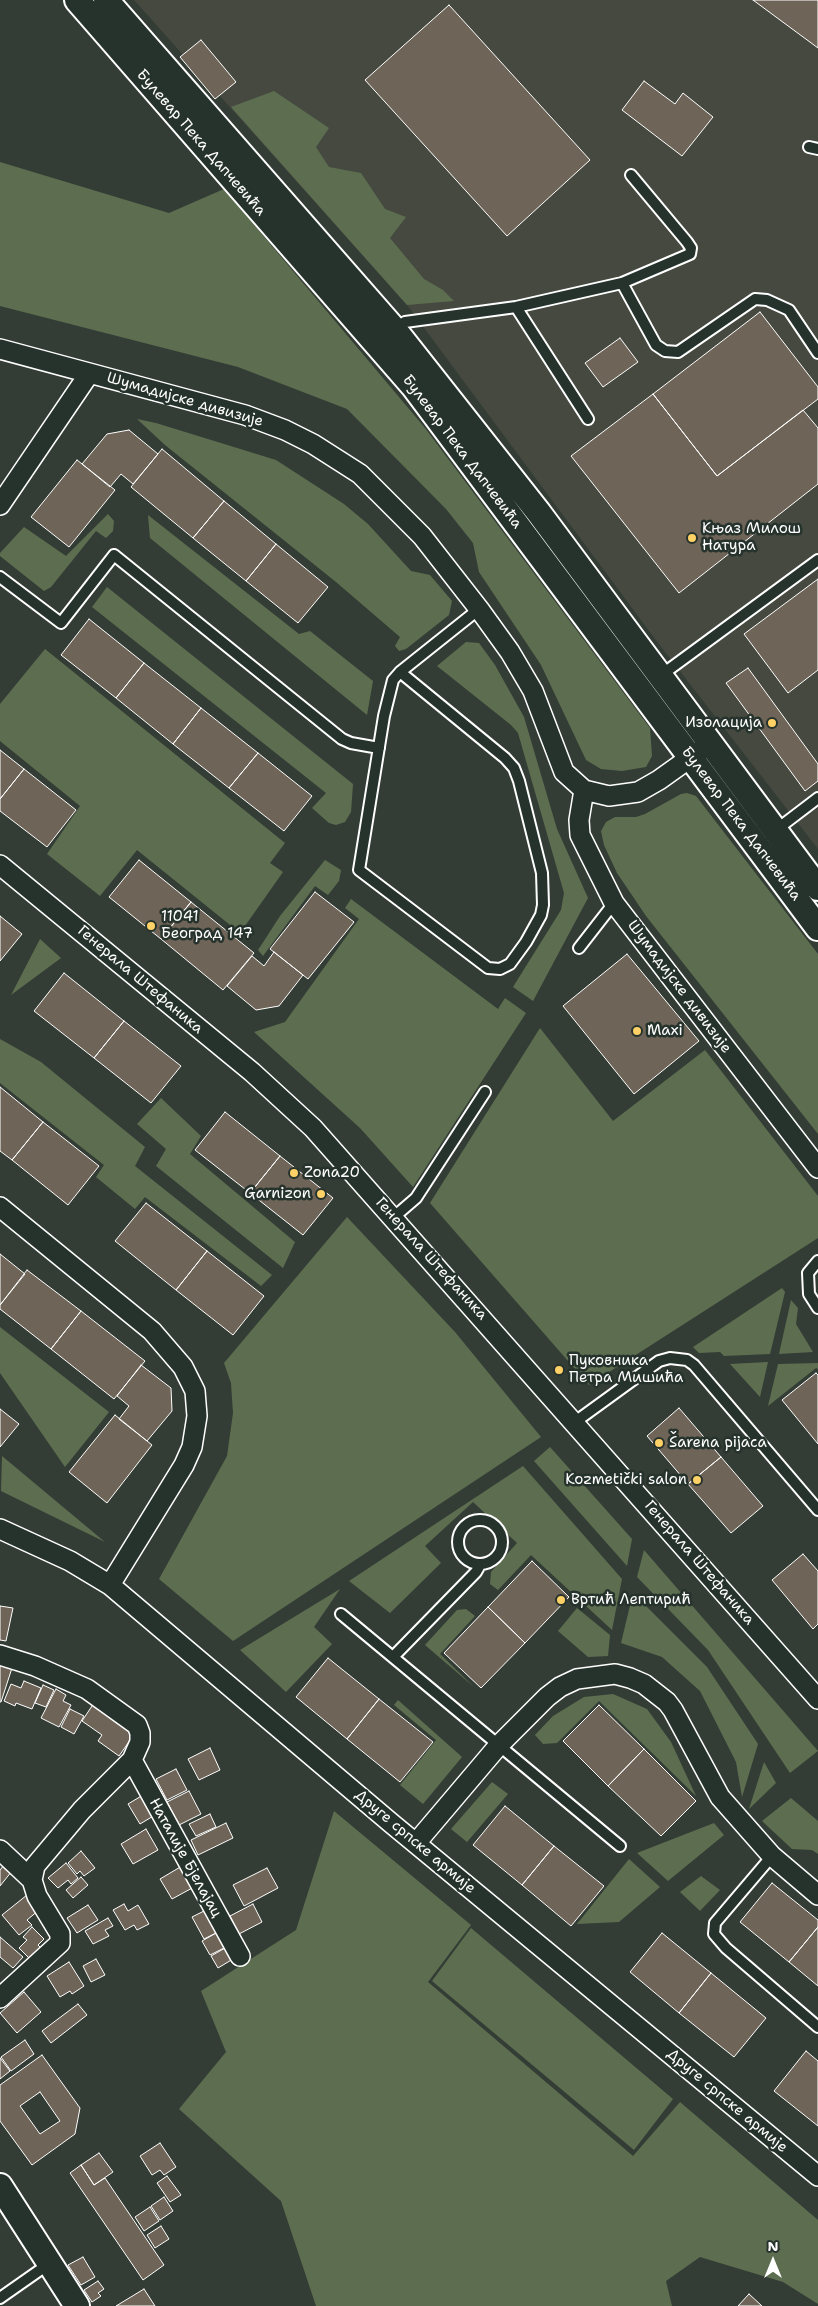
<!DOCTYPE html>
<html>
<head>
<meta charset="utf-8">
<style>
  body { margin:0 }
  #map { position:relative; width:818px; height:2306px; overflow:hidden; background:#343d35; font-family:"Shantell Sans",sans-serif }
  canvas { display:block }
  .north { position:absolute; left:748px; top:2236px; width:50px; height:50px; -webkit-text-stroke:4px #26332d; paint-order:stroke; rotate:0deg; font-size:14px; font-weight:700; line-height:20px; text-align:center; color:#fff }
  .north::after { content:''; display:block; margin:auto; width:18px; height:22px; background:#fff; clip-path:polygon(50% 0,100% 100%,50% 72%,0 100%) }
</style>
</head>
<body>
<div id="map">
<canvas width="818" height="2306"></canvas>
<div class="north">N</div>
</div>
<script>
const ctx = document.querySelector('canvas').getContext('2d');
ctx.lineJoin = 'round';
function fillPath(path, color) {
  ctx.fillStyle = color;
  ctx.fill(path, 'evenodd');
}
function toPath(rows) {
  const path = new Path2D();
  for (const r of rows) {
    if (r.length === 3) {
      path.moveTo(r[0] + r[2], r[1]);
      path.arc(r[0], r[1], r[2], 0, 2 * Math.PI);
      continue;
    }
    path.moveTo(r[0], r[1]);
    for (let i = 2; i < r.length; i += 2) path.lineTo(r[i], r[i + 1]);
  }
  return path;
}
function trace(path, color, width, dash) {
  ctx.strokeStyle = color;
  ctx.lineWidth = width;
  ctx.lineCap = dash ? 'butt' : 'round';
  ctx.setLineDash(dash || []);
  ctx.stroke(path);
}
function drawText(font, color, halo, rows, align = 'center') {
  ctx.font = font + ' "Shantell Sans",sans-serif';
  ctx.lineWidth = 5;
  ctx.setLineDash([]);
  ctx.textBaseline = 'middle';
  ctx.strokeStyle = halo;
  ctx.fillStyle = color;
  for (const [text, x, y, turn = 0] of rows) {
    ctx.save();
    ctx.translate(x, y);
    ctx.rotate((+turn || 0) * Math.PI / 180);
    ctx.textAlign = isNaN(turn) ? turn : align;
    if (halo) ctx.strokeText(text, 0, 0);
    ctx.fillText(text, 0, 0);
    ctx.restore();
  }
}
const built = toPath([
  [134,0,818,0,818,849,658,643,407,305]
]);
const green = toPath([
  [274,91,329,128,316,147,329,167,361,173,385,209,406,217,390,238,424,279,443,290,454,301,407,305,231,107],
  [0,162,169,213,224,189,425,428,650,728,652,756,646,767,622,771,601,769,586,760,541,665,479,572,473,543,446,509,347,409,238,367,0,306],
  [137,419,156,423,276,460,344,504,368,524,411,571,430,575,452,601,449,615,406,649,399,651,395,646,400,637,336,582,165,445],
  [108,514,114,521,113,531,106,538,96,531,51,587,44,591,0,556,0,553,24,527,66,556],
  [148,515,299,634,310,631,373,681,367,715,150,538],
  [107,587,353,784,351,812,345,822,336,825,329,823,312,808,326,793,92,607],
  [466,642,479,643,495,665,524,717,557,829,588,898,533,1001,513,987,561,910,564,893,518,733,511,725,437,666],
  [45,649,285,843,270,863,283,872,240,933,137,850,100,896,47,854,80,806,0,741,0,704],
  [687,793,696,796,818,954,818,1134,646,916,617,873,604,845,601,831,606,822,615,817,636,817,645,814,681,794],
  [325,860,341,870,339,881,328,895,315,886,263,956,258,950,262,944,280,916],
  [351,899,498,1009,505,998,526,1013,413,1187,360,1128,254,1032,285,1022,359,919,345,908],
  [40,939,61,958,11,995],
  [540,1028,613,1121,705,1050,818,1196,818,1238,589,1385,430,1203],
  [0,1039,41,1062,145,1147,135,1166,272,1275,261,1286,145,1197,135,1209,96,1177,104,1165,0,1083],
  [161,1098,201,1136,190,1154,295,1242,283,1268,156,1166,166,1149,137,1124],
  [347,1217,455,1332,541,1437,233,1641,159,1579,227,1456,233,1413,231,1383,224,1363],
  [782,1288,785,1292,770,1354,724,1356,720,1352,699,1353,693,1347],
  [791,1300,798,1308,796,1324,813,1352,779,1354],
  [0,1327,109,1412,65,1467,0,1373],
  [768,1362,760,1397,730,1364],
  [818,1363,818,1369,816,1368,768,1406,778,1364],
  [550,1447,632,1539,627,1566,534,1461],
  [2,1456,105,1542,1,1491],
  [523,1466,622,1579,612,1630,531,1555,498,1590,490,1584,491,1572,517,1543,473,1502,425,1546,441,1563,390,1613,349,1581],
  [644,1550,818,1751,790,1773,708,1650,637,1577],
  [340,1589,314,1627,332,1644,286,1692,240,1650],
  [633,1593,707,1667,758,1744,742,1797,736,1762,700,1691,662,1657,621,1643],
  [577,1608,610,1635,608,1656,588,1657,558,1631],
  [466,1609,475,1616,440,1654,474,1687,425,1645,457,1610],
  [613,1694,647,1709,671,1742,696,1796,599,1701,557,1743,543,1744,535,1735,553,1716,584,1697],
  [398,1700,462,1757,423,1804,400,1785,436,1740,394,1705],
  [764,1762,776,1783,749,1809],
  [492,1782,508,1794,467,1842,451,1829],
  [791,1798,818,1821,818,1854,812,1850,792,1849,762,1821],
  [334,1811,471,1925,428,1982,633,2156,680,2102,818,2220,818,2304,783,2282,700,2257,666,2281,672,2306,316,2306,281,2201,179,2109,226,2052,201,1991,296,1930],
  [714,1823,724,1835,668,1881,637,1853],
  [629,1859,660,1887,619,1922,577,1924],
  [701,1876,720,1890,700,1911,680,1892],
  [471,1928,673,2099,634,2150,432,1981]
]);
const building = toPath([
  [753,0,818,0,818,48,753,0],
  [449,5,590,160,507,236,365,80,449,5],
  [201,40,236,82,215,99,180,57,201,40],
  [644,81,675,104,683,93,713,117,682,156,622,110,644,81],
  [760,312,818,387,818,399,717,476,653,394,760,312],
  [620,338,638,362,603,387,585,363,620,338],
  [653,394,717,476,803,410,818,428,818,484,679,593,571,456,653,394],
  [129,430,158,454,133,484,121,474,110,487,82,464,107,434,129,430],
  [162,449,224,501,193,538,131,487,162,449],
  [77,460,115,490,69,547,31,517,77,460],
  [224,501,276,544,246,581,193,538,224,501],
  [276,544,328,587,298,623,246,581,276,544],
  [818,579,818,670,788,693,744,634,818,579],
  [89,619,144,663,116,698,61,655,89,619],
  [144,663,201,708,173,744,116,698,144,663],
  [748,668,818,764,818,781,805,791,726,683,748,668],
  [201,708,258,753,229,788,173,744,201,708],
  [0,750,24,769,0,799,0,750],
  [258,753,312,796,284,831,229,788,258,753],
  [24,769,76,810,47,847,0,811,0,799,24,769],
  [139,860,191,902,161,939,109,897,139,860],
  [315,892,354,922,308,979,270,949,315,892],
  [191,902,254,953,223,990,161,939,191,902],
  [0,916,22,934,0,961,0,916],
  [274,952,303,975,279,1006,256,1010,227,986,252,956,264,966,274,952],
  [627,954,699,1041,634,1094,563,1006,627,954],
  [64,973,124,1021,94,1058,34,1011,64,973],
  [124,1021,181,1066,151,1103,94,1058,124,1021],
  [0,1087,43,1122,12,1160,0,1151,0,1087],
  [225,1112,280,1156,250,1193,195,1150,225,1112],
  [43,1122,99,1166,68,1205,12,1160,43,1122],
  [280,1156,333,1198,303,1235,250,1193,280,1156],
  [146,1203,207,1251,176,1290,115,1241,146,1203],
  [207,1251,264,1296,233,1335,176,1290,207,1251],
  [0,1254,25,1274,0,1305,0,1254],
  [27,1270,81,1311,51,1349,0,1309,0,1305,27,1270],
  [81,1311,145,1361,114,1399,51,1349,81,1311],
  [141,1365,171,1388,172,1411,147,1441,119,1419,129,1406,117,1396,141,1365],
  [816,1373,818,1375,818,1444,782,1400,816,1373],
  [679,1408,721,1457,688,1484,647,1436,679,1408],
  [0,1409,19,1424,0,1447,0,1409],
  [115,1415,152,1445,107,1503,69,1472,115,1415],
  [721,1457,763,1506,731,1533,688,1484,721,1457],
  [803,1554,818,1571,818,1624,813,1629,772,1580,803,1554],
  [532,1561,569,1597,525,1643,488,1607,532,1561],
  [0,1606,13,1608,6,1641,0,1640,0,1606],
  [488,1607,525,1643,481,1688,444,1653,488,1607],
  [328,1658,379,1699,347,1739,296,1697,328,1658],
  [0,1664,12,1668,1,1702,0,1702,0,1664],
  [24,1681,41,1688,32,1709,16,1703,15,1706,4,1701,11,1684,21,1688,24,1681],
  [43,1685,54,1690,46,1707,35,1703,43,1685],
  [56,1689,66,1695,63,1701,71,1705,59,1727,41,1718,56,1689],
  [379,1699,433,1742,400,1782,347,1739,379,1699],
  [94,1703,129,1727,133,1736,119,1756,98,1741,102,1735,82,1721,94,1703],
  [599,1705,644,1749,608,1786,563,1741,599,1705],
  [70,1709,84,1716,74,1734,61,1727,70,1709],
  [210,1748,220,1770,199,1780,188,1759,210,1748],
  [644,1749,696,1801,661,1836,608,1786,644,1749],
  [176,1769,187,1790,167,1800,156,1779,176,1769],
  [189,1791,201,1814,179,1825,167,1802,189,1791],
  [143,1795,155,1815,140,1824,128,1804,143,1795],
  [505,1806,554,1846,522,1885,473,1845,505,1806],
  [210,1814,216,1827,196,1836,189,1824,210,1814],
  [226,1823,233,1838,198,1855,191,1840,226,1823],
  [146,1829,158,1850,133,1864,121,1844,146,1829],
  [554,1846,604,1886,571,1926,522,1885,554,1846],
  [81,1851,95,1868,84,1876,80,1871,77,1874,68,1863,81,1851],
  [66,1863,78,1878,71,1884,68,1880,58,1888,48,1878,66,1863],
  [4,1865,12,1871,0,1886,0,1870,4,1865],
  [182,1866,194,1887,172,1899,160,1879,182,1866],
  [267,1868,278,1888,244,1906,233,1885,267,1868],
  [81,1877,88,1885,73,1898,66,1890,81,1877],
  [772,1883,818,1920,818,1927,789,1962,740,1922,772,1883],
  [27,1895,39,1910,27,1920,32,1925,19,1935,2,1915,27,1895],
  [124,1904,128,1911,138,1905,149,1924,137,1930,134,1925,125,1930,113,1910,124,1904],
  [253,1904,262,1922,239,1934,230,1916,253,1904],
  [88,1905,98,1920,77,1933,67,1918,88,1905],
  [206,1910,218,1932,204,1939,192,1917,206,1910],
  [108,1918,113,1926,105,1930,109,1936,93,1944,85,1931,108,1918],
  [32,1927,44,1939,38,1945,42,1949,31,1960,19,1948,27,1940,23,1937,32,1927],
  [818,1927,818,1986,789,1962,818,1927],
  [218,1932,226,1947,210,1955,202,1941,218,1932],
  [662,1933,711,1973,679,2013,630,1972,662,1933],
  [0,1937,23,1957,13,1968,0,1957,0,1937],
  [227,1947,233,1959,218,1968,211,1956,227,1947],
  [96,1959,105,1975,91,1982,83,1966,96,1959],
  [69,1962,84,1986,72,1994,70,1991,60,1997,47,1976,69,1962],
  [711,1973,766,2018,734,2057,679,2013,711,1973],
  [24,1992,41,2012,17,2033,0,2013,24,1992],
  [78,2004,87,2015,51,2043,42,2031,78,2004],
  [25,2040,34,2054,11,2071,1,2057,25,2040],
  [806,2051,818,2061,818,2126,774,2091,806,2051],
  [42,2055,80,2108,75,2134,32,2165,0,2121,0,2085,42,2055],
  [40,2092,60,2121,40,2134,20,2106,40,2092],
  [0,2058,10,2071,0,2079,0,2058],
  [160,2143,176,2167,164,2175,160,2170,152,2175,140,2156,160,2143],
  [99,2153,113,2172,94,2185,81,2165,99,2153],
  [81,2165,94,2185,105,2178,164,2265,143,2280,70,2173,81,2165],
  [167,2176,181,2195,170,2202,157,2183,167,2176],
  [164,2197,173,2211,160,2220,151,2206,164,2197],
  [150,2207,159,2221,144,2231,135,2217,150,2207],
  [161,2226,169,2239,155,2248,147,2235,161,2226],
  [83,2257,95,2277,81,2285,68,2265,83,2257],
  [98,2281,104,2289,98,2293,101,2296,92,2302,84,2290,98,2281],
  [144,2289,155,2306,116,2306,144,2289],
  [749,2294,762,2306,738,2306,749,2294]
]);
const service = toPath([
  [809,147,818,149],
  [622,283,656,345,665,351,678,352,755,299,767,300,789,310,818,353],
  [516,307,588,419],
  [393,330,405,322,516,307,622,283,690,254,691,248,687,242,631,175],
  [0,577,61,623,114,555,342,739,351,743,379,748],
  [400,672,505,758,514,768,519,781,542,873,543,905,541,915,526,942,510,964,500,969,488,968,359,870,384,716,393,680,400,672,479,609],
  [660,676,818,560],
  [776,830,818,798],
  [579,948,614,903],
  [394,1217,416,1198,485,1092],
  [818,1261,808,1273,809,1294,818,1308],
  [575,1422,659,1361,670,1358,687,1360,694,1365,818,1510],
  [480,1542,22],
  [341,1614,620,1846],
  [393,1657,476,1572,480,1565],
  [772,1856,715,1923,714,1934,726,1948,818,2027],
  [0,2298,50,2263]
]);
const minor = toPath([
  [0,349,245,415,285,430,313,444,360,474,422,536,479,609,510,652,533,691,564,772,584,790,609,796,638,792,659,780,701,750],
  [0,505,89,374],
  [584,790,579,820,580,835,614,903,818,1168],
  [0,865,252,1072,313,1128,818,1699],
  [0,1207,152,1331,183,1367,195,1391,197,1416,192,1447,184,1465,110,1585],
  [0,1529,70,1561,110,1585,391,1823,818,2176],
  [0,1655,35,1666,87,1689,137,1725,140,1733,140,1742,132,1760,82,1810,35,1866,32,1880,37,1896,60,1934,60,1943,0,1998],
  [132,1760,240,1956],
  [416,1843,499,1745,547,1697,560,1687,577,1679,615,1674,630,1678,644,1684,667,1702,673,1710,720,1797,772,1856,818,1895],
  [0,1850,32,1880]
]);
const tertiary = toPath([
  [77,0,414,387,818,928],
  [106,0,394,329,539,513,818,888],
  [0,2186,77,2306]
]);
const markers = [
  [692,538,5,"#ffd166"],
  [772,723,5,"#ffd166"],
  [151,926,5,"#ffd166"],
  [637,1031,5,"#ffd166"],
  [294,1173,5,"#ffd166"],
  [321,1194,5,"#ffd166"],
  [559,1370,5,"#ffd166"],
  [659,1443,5,"#ffd166"],
  [697,1480,5,"#ffd166"],
  [561,1600,5,"#ffd166"]
];
const streetNames = [
  ["Булевар Пека Дапчевића",201,143,49],
  ["Шумадијске дивизије",185,400,16],
  ["Булевар Пека Дапчевића",462,452,53],
  ["Булевар Пека Дапчевића",741,824,53],
  ["Генерала Штефаника",140,980,40],
  ["Шумадијске дивизије",679,987,53],
  ["Генерала Штефаника",431,1259,48],
  ["Генерала Штефаника",699,1563,49],
  ["Друге српске армије",415,1842,40],
  ["Наталије Бјелајац",185,1858,61],
  ["Друге српске армије",727,2101,40]
];
const poiNames = [
  ["Књаз Милош",702,529],
  ["Натура",702,546],
  ["Изолација",762,723,"right"],
  ["11041",161,917],
  ["Београд 147",161,934],
  ["Maxi",647,1031],
  ["Zona20",304,1173],
  ["Garnizon",311,1194,"right"],
  ["Пуковника",569,1361],
  ["Петра Мишића",569,1378],
  ["Šarena pijaca",669,1443],
  ["Kozmetički salon",687,1480,"right"],
  ["Вртић Лептирић",571,1600]
];
fillPath(built, '#45493f');
fillPath(green, '#5d6e50');
fillPath(building, '#6e6457');
trace(building, '#fff', 1);
trace(service, '#fff', 14);
trace(minor, '#fff', 22);
trace(tertiary, '#fff', 28);
trace(service, '#26332d', 10);
trace(minor, '#26332d', 19);
trace(tertiary, '#26332d', 24);
for (const [x, y, r, color] of markers) {
  const dot = new Path2D();
  dot.arc(x, y, r, 0, 2 * Math.PI);
  ctx.fillStyle = color;
  ctx.fill(dot);
  trace(dot, '#26332d', 2);
}
drawText('15px', '#fff', '#26332d', streetNames);
drawText('15px', '#fff', '#26332d', poiNames, 'left');
</script>
</body>
</html>
